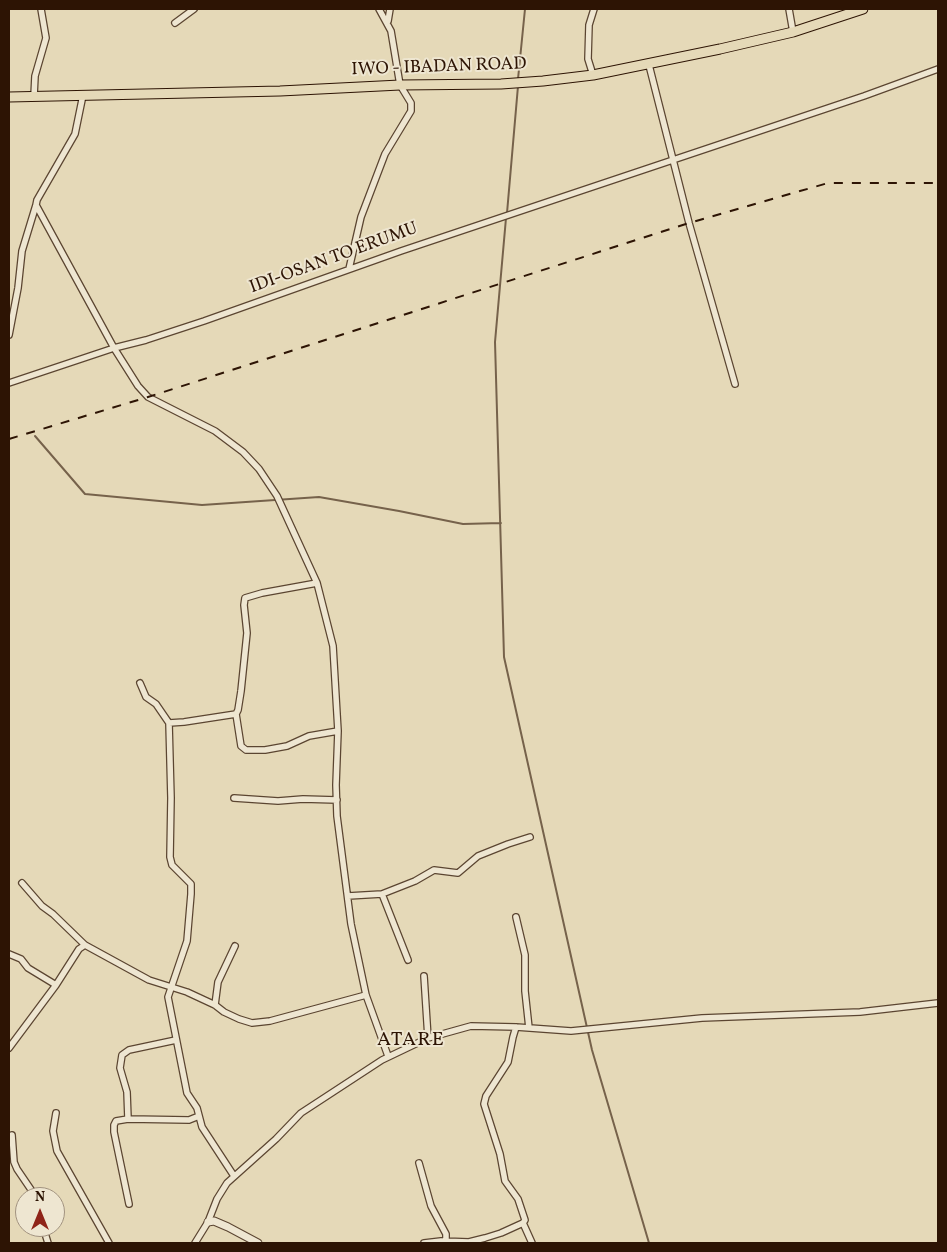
<!DOCTYPE html>
<html>
<head>
<meta charset="utf-8">
<style>
  body { margin:0 }
  #map { position:relative; width:947px; height:1252px; overflow:hidden; background:#e5d9b8; font-family:Vollkorn,serif }
  canvas { display:block }
  .frame { position:absolute; inset:0; border:10px solid #2d1404; pointer-events:none }
  .north { position:absolute; left:15px; top:1187px; width:50px; height:50px; box-sizing:border-box; background:#eee6d1; border:1px solid #a1927f; border-radius:50%; rotate:0deg; font-size:14px; font-weight:700; line-height:20px; text-align:center; color:#2d1404 }
  .north::after { content:''; display:block; margin:auto; width:18px; height:22px; background:#8f2418; clip-path:polygon(50% 0,100% 100%,50% 72%,0 100%) }
</style>
</head>
<body>
<div id="map">
<canvas width="947" height="1252"></canvas>
<div class="frame"></div>
<div class="north">N</div>
</div>
<script>
const ctx = document.querySelector('canvas').getContext('2d');
ctx.lineJoin = 'round';
function toPath(rows) {
  const path = new Path2D();
  for (const r of rows) {
    path.moveTo(r[0], r[1]);
    for (let i = 2; i < r.length; i += 2) path.lineTo(r[i], r[i + 1]);
  }
  return path;
}
function trace(path, color, width, dash) {
  ctx.strokeStyle = color;
  ctx.lineWidth = width;
  ctx.lineCap = dash ? 'butt' : 'round';
  ctx.setLineDash(dash || []);
  ctx.stroke(path);
}
function drawText(font, color, halo, rows, align = 'center') {
  ctx.font = font + ' Vollkorn,serif';
  ctx.lineWidth = 4;
  ctx.setLineDash([]);
  ctx.textBaseline = 'middle';
  ctx.strokeStyle = halo;
  ctx.fillStyle = color;
  for (const [text, x, y, turn = 0] of rows) {
    ctx.save();
    ctx.translate(x, y);
    ctx.rotate((+turn || 0) * Math.PI / 180);
    ctx.textAlign = isNaN(turn) ? turn : align;
    if (halo) ctx.strokeText(text, 0, 0);
    ctx.fillText(text, 0, 0);
    ctx.restore();
  }
}
const stream = toPath([
  [518,79,525,9],
  [507,213,518,86],
  [506,218,495,342,504,657,592,1050,649,1243],
  [35,436,85,494,202,505,319,497,399,511,463,524,501,523]
]);
const minor = toPath([
  [789,9,793,32],
  [388,21,390,9],
  [175,23,194,9],
  [649,65,689,223,735,384],
  [593,75,588,59,589,25,594,9],
  [83,95,75,134,37,200,36,205,114,348,138,386,148,397,215,431,243,452,259,469,277,496,317,583,333,646,338,731,336,785,337,816,351,924,366,995,388,1056],
  [34,96,35,76,46,38,41,9],
  [349,269,361,217,385,154,411,111,411,103,400,85,391,31,379,9],
  [9,335,18,288,22,251,36,205],
  [9,383,114,348,146,340,204,321,401,251,864,96,938,69],
  [140,683,146,697,156,704,169,723,184,722,236,714,238,710,241,691,247,633,244,605,245,598,262,593,317,583],
  [236,714,241,746,246,750,265,750,287,746,309,736,338,731],
  [169,723,171,798,170,857,172,865,191,884,191,894,187,941,168,997,187,1093,197,1108,202,1127,234,1176],
  [234,798,278,801,303,799,337,800],
  [22,883,42,906,53,914,85,945,149,980,187,992,215,1005,224,1012,239,1019,252,1023,270,1021,366,995],
  [382,894,408,960],
  [348,896,382,894,415,881,434,870,458,873,478,856,508,844,530,837],
  [516,917,525,955,525,991,529,1028],
  [9,954,21,959,28,968,56,985],
  [424,976,428,1038],
  [215,1005,218,982,235,946],
  [9,1048,56,985,79,949,85,945],
  [56,1113,53,1131,57,1151,109,1243],
  [128,1119,127,1092,120,1068,122,1055,129,1050,176,1040],
  [12,1135,14,1162,17,1169,36,1197],
  [419,1163,431,1206,446,1234,446,1242],
  [129,1204,114,1132,114,1125,116,1121,128,1119,189,1120,199,1116],
  [523,1223,532,1243],
  [43,1227,48,1243],
  [195,1243,208,1222,217,1199,227,1183,276,1139,301,1113,382,1060,428,1038,471,1026,516,1027,571,1031,702,1018,860,1012,938,1003],
  [424,1243,441,1241,469,1242,485,1238,501,1233,523,1223,525,1220,518,1199,505,1181,500,1154,484,1104,486,1096,508,1062,513,1037,516,1027]
]);
const tertiary = toPath([
  [208,1222,214,1221,228,1227,258,1243]
]);
const primary = toPath([
  [9,97,280,91,400,85,501,84,543,81,593,75,720,49,793,32,863,9]
]);
const rail = toPath([
  [9,439,148,397,689,223,828,183,938,183]
]);
const streetNames = [
  ["IWO - IBADAN ROAD",439,68,-2],
  ["IDI-OSAN TO ERUMU",334,259,-20]
];
const quarterNames = [
  ["ATARE",411,1041]
];
trace(stream, '#76624b', 2);
trace(minor, '#5b4531', 8);
trace(tertiary, '#5b4531', 9);
trace(primary, '#2d1404', 11);
trace(minor, '#eee6d1', 5.5);
trace(tertiary, '#eee6d1', 7);
trace(primary, '#e5d9b8', 9);
trace(rail, '#2d1404', 2, [9, 9]);
drawText('18px', '#2d1404', '#eee6d1', streetNames);
ctx.letterSpacing = '1px';
drawText('20px', '#2d1404', '#eee6d1', quarterNames);
ctx.letterSpacing = '0px';
</script>
</body>
</html>
